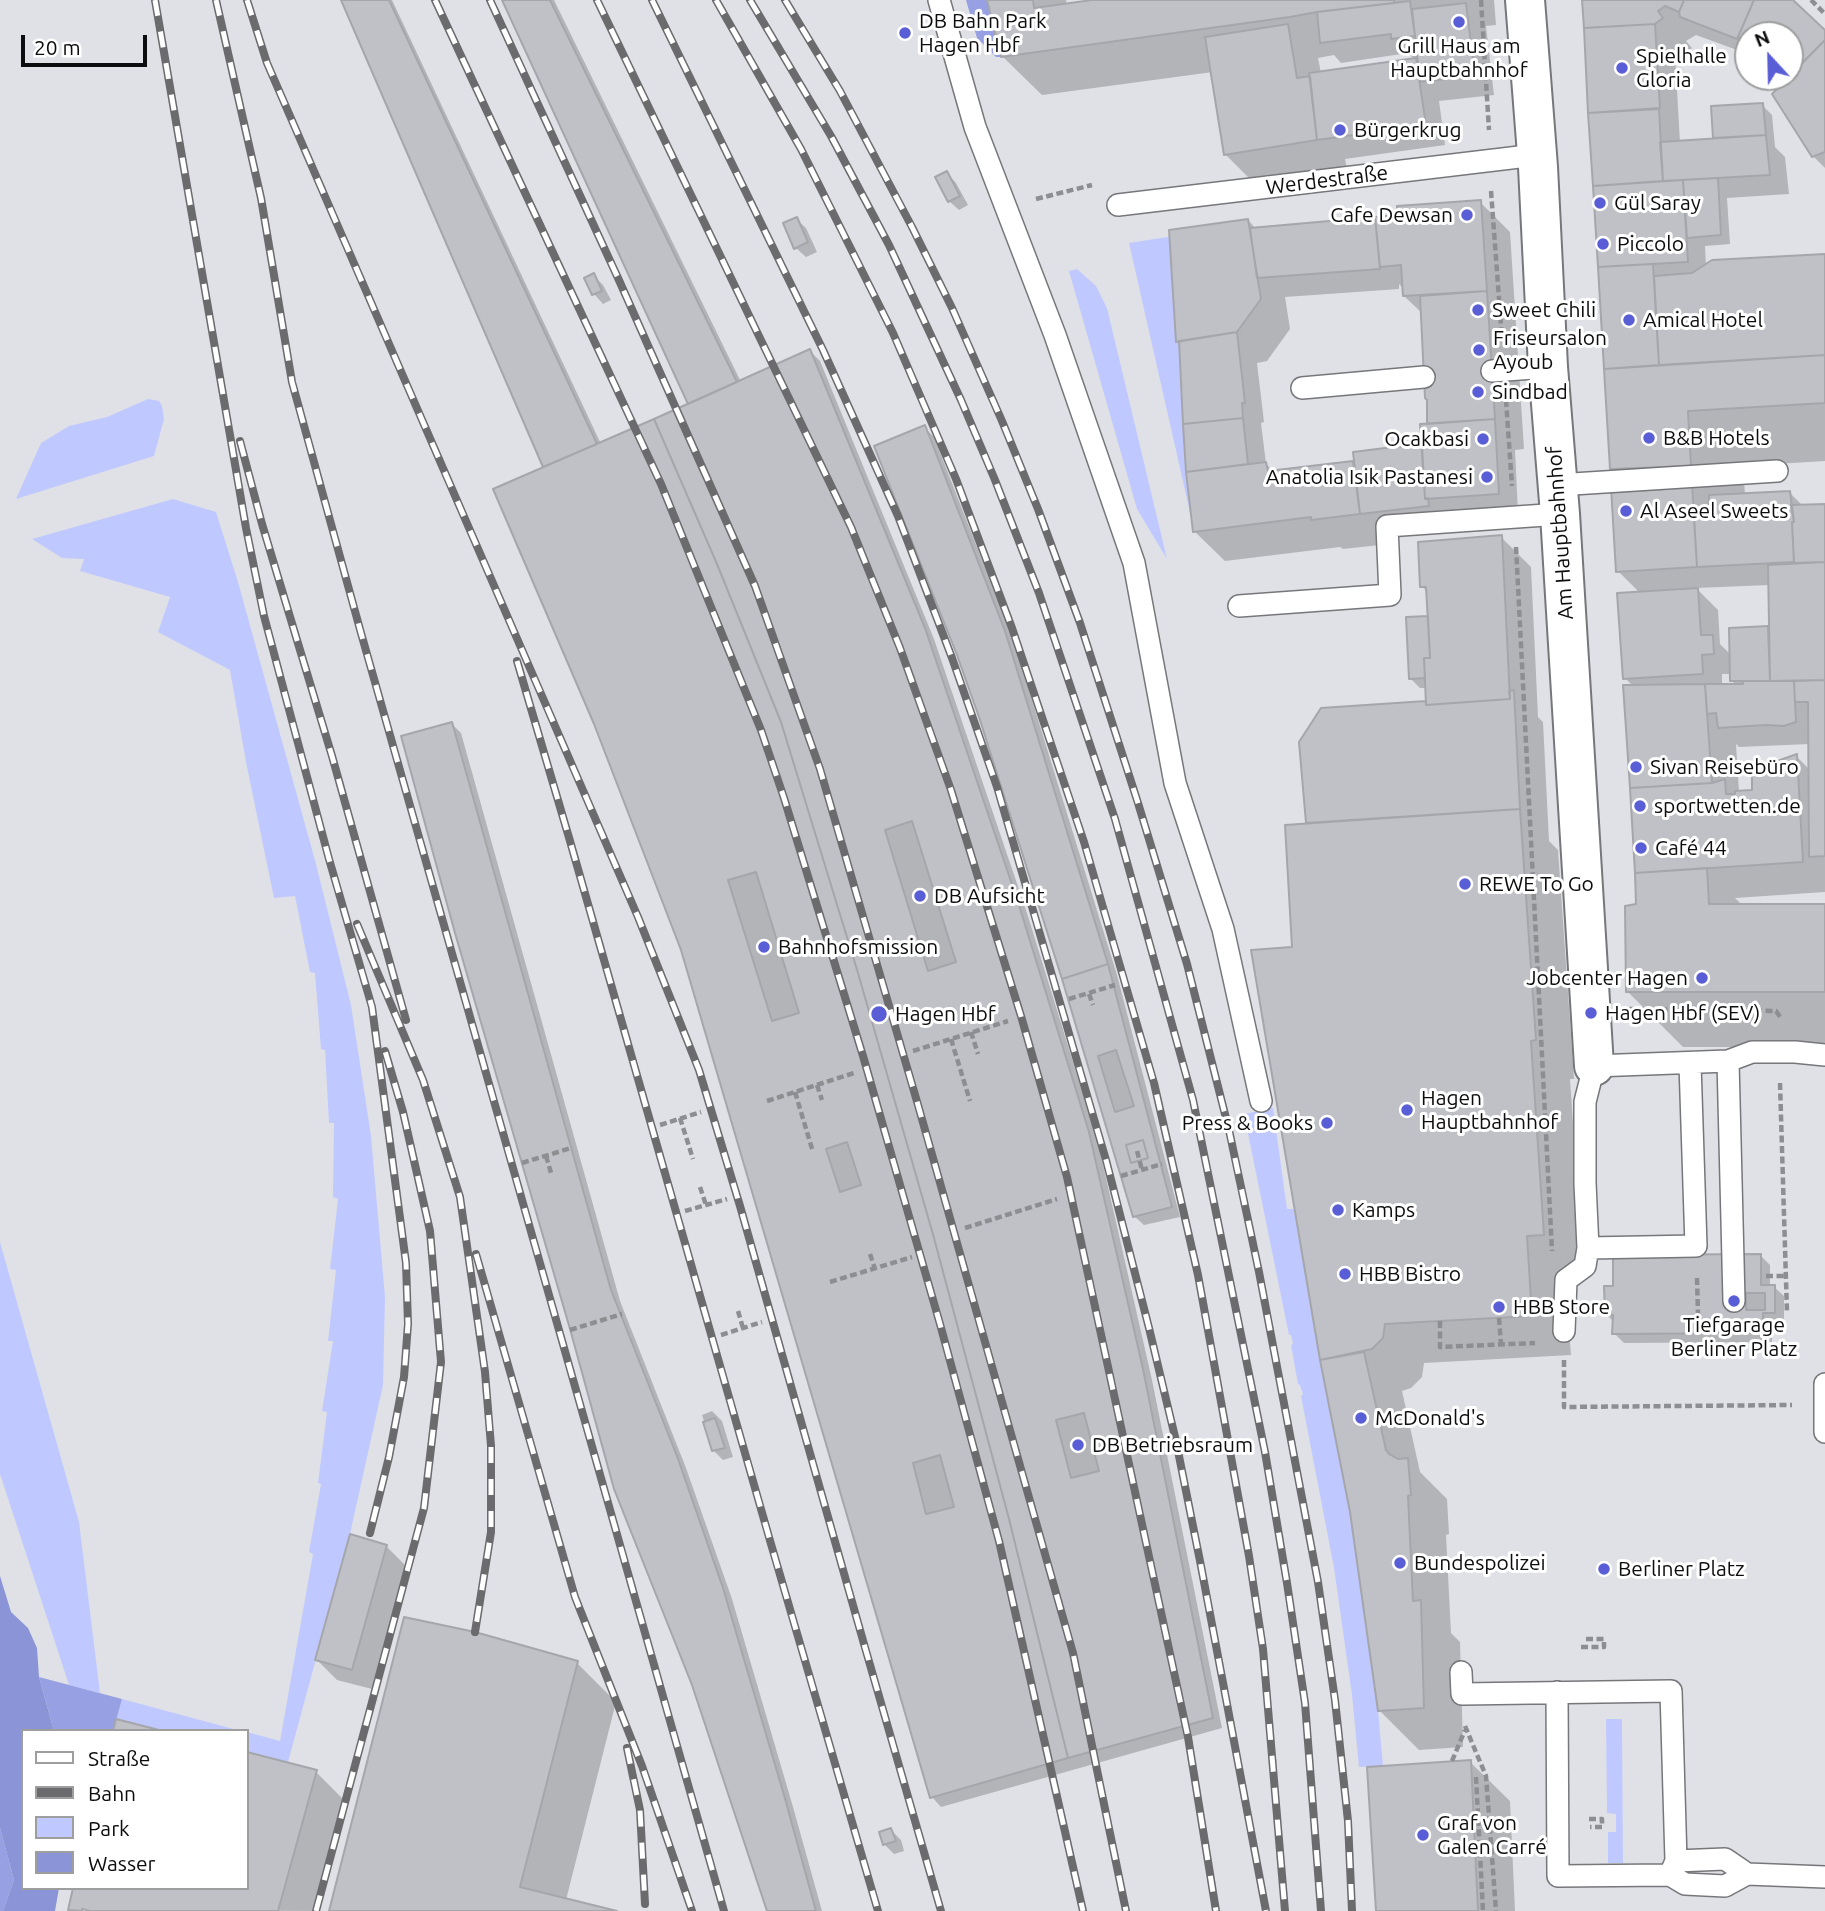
<!DOCTYPE html>
<html>
<head>
<meta charset="utf-8">
<style>
  body { margin:0 }
  #map { position:relative; width:1825px; height:1911px; overflow:hidden; background:#e0e1e6; font-family:Ubuntu,sans-serif }
  canvas { display:block }
  .legend { position:absolute; left:21px; top:1729px; width:228px; height:161px; box-sizing:border-box; background:#fff; border:2px solid #9e9e9f; margin:0; padding:9px 12px; list-style:none; font-size:21px; color:#0d0d0f }
  .legend li { display:flex; align-items:center; gap:14px; height:35px }
  .legend b { width:35px; border:2px solid #9e9e9f }
  .north { position:absolute; left:1734px; top:21px; width:70px; height:70px; box-sizing:border-box; background:#fff; border:2px solid #9e9e9f; border-radius:50%; rotate:338deg; font-size:19px; font-weight:700; line-height:28px; text-align:center; color:#0d0d0f }
  .north::after { content:''; display:block; margin:auto; width:24px; height:32px; background:#5a5ed6; clip-path:polygon(50% 0,100% 100%,50% 72%,0 100%) }
  .scale { position:absolute; left:21px; top:35px; width:126px; height:32px; box-sizing:border-box; border:4px solid #0d0d0f; border-top:0; padding-left:9px; font-size:21px; line-height:24px; white-space:nowrap; color:#0d0d0f; -webkit-text-stroke:5px #fff; paint-order:stroke }
</style>
</head>
<body>
<div id="map">
<canvas width="1825" height="1911"></canvas>
<ul class="legend">
<li><b style="height:9px;background:#fff"></b>Straße</li>
<li><b style="height:9px;background:#6b6b6e"></b>Bahn</li>
<li><b style="height:19px;background:#c0c9ff"></b>Park</li>
<li><b style="height:19px;background:#8a94d6"></b>Wasser</li>
</ul>
<div class="north">N</div>
<div class="scale">20 m</div>
</div>
<script>
const ctx = document.querySelector('canvas').getContext('2d');
ctx.lineJoin = 'round';
function fillPath(path, color) {
  ctx.fillStyle = color;
  ctx.fill(path, 'evenodd');
}
function toPath(rows) {
  const path = new Path2D();
  for (const r of rows) {
    path.moveTo(r[0], r[1]);
    for (let i = 2; i < r.length; i += 2) path.lineTo(r[i], r[i + 1]);
  }
  return path;
}
function trace(path, color, width, dash) {
  ctx.strokeStyle = color;
  ctx.lineWidth = width;
  ctx.lineCap = dash ? 'butt' : 'round';
  ctx.setLineDash(dash || []);
  ctx.stroke(path);
}
function drawText(font, color, halo, rows, align = 'center') {
  ctx.font = font + ' Ubuntu,sans-serif';
  ctx.lineWidth = 6;
  ctx.setLineDash([]);
  ctx.textBaseline = 'middle';
  ctx.strokeStyle = halo;
  ctx.fillStyle = color;
  for (const [text, x, y, turn = 0] of rows) {
    ctx.save();
    ctx.translate(x, y);
    ctx.rotate((+turn || 0) * Math.PI / 180);
    ctx.textAlign = isNaN(turn) ? turn : align;
    if (halo) ctx.strokeText(text, 0, 0);
    ctx.fillText(text, 0, 0);
    ctx.restore();
  }
}
const green = toPath([
  [1174,236,1189,471,1194,530,1129,243],
  [1077,269,1096,286,1107,308,1167,559,1137,509,1069,271],
  [148,399,159,401,162,406,164,419,154,456,16,499,41,443,69,426,107,417],
  [173,499,216,512,238,582,316,864,351,1005,371,1136,385,1297,383,1385,350,1534,288,1762,247,1752,247,1732,280,1741,313,1554,309,1552,321,1484,318,1483,327,1412,322,1411,333,1341,328,1341,336,1270,330,1269,338,1199,333,1197,334,1123,329,1123,325,1050,321,1049,315,973,310,972,295,896,274,898,246,762,230,670,158,632,170,597,80,571,84,559,62,558,32,539],
  [1273,1108,1287,1209,1296,1209,1320,1360,1350,1512,1377,1699,1383,1766,1359,1767,1352,1695,1334,1568,1301,1396,1303,1394,1300,1385,1298,1384,1291,1345,1293,1344,1291,1335,1289,1335,1244,1114],
  [0,1242,79,1522,100,1693,69,1685,0,1474],
  [122,1699,241,1731,163,1731,116,1719],
  [1606,1719,1622,1719,1623,1863,1608,1863,1608,1832,1616,1832,1616,1814,1607,1813]
]);
const forest = toPath([
  [966,0,987,0,1001,57,996,57,977,38],
  [39,1677,122,1699,113,1731,54,1731],
  [0,1828,14,1880,3,1911,0,1911]
]);
const water = toPath([
  [0,1576,11,1612,28,1628,37,1648,39,1677,54,1731,23,1731,23,1888,59,1888,55,1911,3,1911,14,1880,0,1828]
]);
const shadow = toPath([
  [343,0,392,0,601,444,690,405,504,0,554,0,741,382,810,351,820,361,934,639,1027,913,1098,1143,1152,1380,1222,1728,941,1807,932,1797,545,468],
  [989,0,1066,0,1067,5,1105,0,1494,0,1496,25,1486,26,1494,95,1439,101,1445,145,1345,159,1347,170,1255,184,1225,154,1213,72,1042,95,1002,56],
  [1408,53,1415,60,1321,73,1318,58,1334,55,1341,63],
  [1584,0,1789,0,1825,33,1825,168,1813,156,1785,83,1773,77,1790,77,1790,35,1748,35,1748,54,1696,35,1686,41,1692,48,1686,53,1675,54,1680,143,1718,140,1715,138,1762,105,1772,115,1775,147,1785,157,1789,194,1727,198,1730,244,1705,246,1706,266,1825,256,1825,461,1743,466,1745,495,1790,493,1803,506,1825,506,1825,892,1735,898,1743,906,1825,906,1825,1047,1683,1047,1628,992,1637,906,1634,687,1625,678,1640,593,1618,571,1631,488,1612,468],
  [1770,585,1771,631,1767,627,1731,655,1720,644,1718,610,1696,588],
  [1722,674,1731,674,1731,680,1737,686,1722,686],
  [1736,744,1739,747,1810,744,1810,770,1796,756,1754,792,1739,792],
  [947,173,956,183,968,205,959,210,949,201],
  [1480,202,1510,232,1524,449,1515,450,1518,513,1388,533,1389,544,1343,549,1340,547,1225,561,1194,531,1188,472,1181,345,1177,341,1248,220,1256,229,1399,217],
  [1399,284,1404,289,1404,296,1423,314,1433,426,1423,447,1356,466,1353,463,1274,472,1266,464,1261,423,1264,422,1257,363,1267,361,1290,329,1285,297,1399,289],
  [796,219,806,228,817,252,806,257,796,248],
  [594,276,603,285,611,300,603,304,594,294,586,279],
  [924,427,934,437,1014,642,1117,975,1180,1217,1144,1225,1134,1216],
  [1501,537,1531,567,1538,717,1543,722,1549,841,1558,850,1574,1079,1570,1079,1583,1274,1565,1275,1571,1355,1424,1363,1422,1377,1411,1388,1402,1391,1420,1472,1447,1499,1449,1534,1446,1535,1451,1633,1460,1642,1463,1747,1419,1750,1379,1710,1351,1512,1322,1359,1294,949,1310,825,1307,822,1428,703,1427,688,1420,688,1411,679,1430,620,1428,593,1422,586],
  [452,724,461,733,620,1301,686,1468,732,1599,793,1807,822,1911,768,1911],
  [1760,1255,1770,1265,1770,1287,1774,1287,1784,1296,1784,1322,1772,1322,1772,1342,1624,1343,1614,1333,1614,1322,1606,1314,1615,1288],
  [712,1411,722,1421,733,1457,723,1460,713,1450,702,1415],
  [386,1546,406,1566,372,1689,337,1680,317,1660],
  [577,1663,616,1702,566,1900,610,1911,331,1911],
  [247,1754,316,1772,346,1802,316,1911,70,1910,247,1888],
  [1470,1762,1510,1801,1515,1911,1377,1911],
  [891,1830,901,1840,904,1851,894,1854,884,1844]
]);
const building = toPath([
  [341,0,389,0,597,444,543,467,341,0],
  [502,0,550,0,737,382,688,404,502,0],
  [987,0,1033,0,1034,8,1092,0,1394,0,1394,3,1317,12,1290,17,1001,57,987,0],
  [1582,0,1684,0,1679,12,1665,6,1658,11,1663,18,1655,24,1584,28,1582,0],
  [1684,0,1754,0,1737,39,1680,17,1679,12,1684,0],
  [1754,0,1793,0,1825,30,1825,40,1790,75,1790,35,1748,35,1748,46,1738,37,1754,0],
  [1410,1,1415,36,1391,39,1391,34,1320,43,1317,12,1410,1],
  [1466,3,1475,76,1420,82,1412,9,1466,3],
  [1288,24,1297,78,1310,76,1317,140,1224,155,1205,37,1288,24],
  [1655,24,1660,108,1588,113,1584,28,1655,24],
  [1825,40,1825,152,1812,157,1772,94,1825,40],
  [1416,58,1426,125,1317,140,1309,73,1416,58],
  [1763,103,1766,135,1713,138,1711,106,1763,103],
  [1659,109,1663,181,1593,186,1588,113,1659,109],
  [1766,135,1770,175,1663,181,1660,142,1766,135],
  [947,171,960,196,948,202,935,177,947,171],
  [1718,178,1721,235,1687,238,1683,180,1718,178],
  [1683,180,1688,262,1598,267,1593,186,1683,180],
  [1481,200,1487,291,1403,296,1401,265,1380,267,1375,217,1397,215,1397,206,1481,200],
  [797,217,808,242,794,249,783,223,797,217],
  [1375,217,1380,269,1257,278,1250,228,1375,217],
  [1248,219,1261,299,1237,332,1176,342,1169,230,1248,219],
  [1825,254,1825,355,1659,365,1654,276,1692,273,1712,260,1825,254],
  [1653,264,1659,365,1604,369,1598,267,1653,264],
  [594,273,602,291,592,295,584,278,594,273],
  [1487,291,1495,419,1427,424,1427,400,1425,398,1420,296,1487,291],
  [1237,332,1245,403,1242,403,1243,418,1183,424,1179,341,1237,332],
  [810,349,925,628,1018,902,1089,1132,1143,1369,1213,1718,1068,1758,1009,1519,934,1238,858,973,781,722,717,564,654,419,810,349],
  [1825,355,1825,403,1688,411,1691,466,1610,469,1604,369,1825,355],
  [1243,418,1248,464,1186,472,1183,424,1243,418],
  [654,419,717,564,781,722,858,973,934,1238,1009,1519,1068,1758,930,1798,681,950,594,724,493,489,654,419],
  [1495,419,1499,494,1425,499,1420,424,1495,419],
  [925,425,1005,631,1108,964,1062,979,980,720,957,655,874,446,925,425],
  [1422,445,1425,499,1428,498,1429,506,1360,514,1353,452,1401,446,1401,447,1422,445],
  [1353,461,1360,514,1311,520,1311,517,1193,532,1186,472,1266,462,1268,471,1353,461],
  [1692,482,1697,567,1616,572,1611,487,1692,482],
  [1790,491,1794,522,1792,522,1794,562,1697,567,1694,518,1709,517,1709,495,1790,491],
  [1825,504,1825,562,1794,563,1792,522,1794,522,1791,505,1825,504],
  [1502,535,1510,699,1426,705,1424,658,1430,658,1426,587,1420,587,1418,542,1502,535],
  [1825,562,1825,680,1770,681,1768,565,1825,562],
  [1698,588,1701,635,1713,635,1714,654,1702,655,1703,674,1623,679,1617,593,1698,588],
  [1428,616,1430,658,1424,658,1425,678,1409,679,1406,617,1428,616],
  [1768,626,1770,681,1730,681,1729,628,1768,626],
  [1825,680,1825,856,1809,857,1808,702,1795,702,1794,681,1825,680],
  [1743,681,1794,681,1796,722,1784,726,1766,725,1718,728,1716,713,1707,714,1705,684,1743,684,1743,681],
  [1705,684,1712,783,1630,788,1623,685,1705,684],
  [1514,690,1520,809,1306,823,1299,742,1321,708,1426,701,1426,705,1510,699,1509,691,1514,690],
  [452,722,611,1290,677,1456,723,1588,784,1795,816,1911,767,1911,692,1685,614,1489,570,1329,455,933,401,736,452,722],
  [1797,754,1803,862,1635,873,1630,788,1712,783,1725,779,1726,794,1735,794,1735,791,1752,790,1752,770,1797,754],
  [1520,809,1536,1040,1531,1041,1544,1235,1527,1236,1532,1316,1385,1324,1383,1338,1372,1349,1320,1360,1251,950,1292,947,1285,825,1520,809],
  [912,821,956,962,928,971,885,830,912,821],
  [1707,868,1709,904,1825,904,1825,992,1626,992,1625,906,1636,904,1635,873,1707,868],
  [756,872,799,1013,772,1021,728,880,756,872],
  [1108,964,1172,1207,1133,1217,1062,979,1108,964],
  [1143,1140,1148,1158,1131,1163,1126,1145,1143,1140],
  [1116,1050,1134,1106,1115,1112,1098,1056,1116,1050],
  [1143,1140,1148,1158,1131,1163,1126,1145,1143,1140],
  [847,1142,861,1185,840,1192,826,1149,847,1142],
  [1761,1254,1761,1285,1775,1285,1775,1313,1763,1313,1763,1333,1612,1334,1613,1315,1605,1314,1604,1286,1613,1286,1613,1255,1761,1254],
  [1746,1293,1765,1293,1765,1310,1746,1310,1746,1293],
  [1364,1352,1386,1450,1389,1454,1398,1459,1408,1458,1411,1495,1408,1496,1413,1601,1421,1600,1424,1708,1378,1711,1350,1512,1320,1360,1364,1352],
  [1084,1413,1099,1471,1071,1478,1056,1420,1084,1413],
  [715,1418,725,1448,712,1451,703,1422,715,1418],
  [940,1455,954,1507,926,1514,913,1463,940,1455],
  [350,1534,387,1545,352,1670,315,1660,350,1534],
  [404,1617,475,1632,578,1661,520,1887,617,1911,329,1911,404,1617],
  [116,1719,163,1731,113,1731,116,1719],
  [247,1752,317,1770,278,1911,90,1911,82,1909,82,1911,68,1910,73,1888,247,1888,247,1752],
  [1471,1760,1478,1911,1376,1911,1367,1767,1471,1760],
  [891,1828,896,1841,883,1845,879,1832,891,1828]
]);
const path = toPath([
  [1481,0,1489,130],
  [1811,0,1825,14],
  [1491,191,1502,339],
  [1036,199,1092,185],
  [1506,400,1512,486],
  [1516,547,1552,1251],
  [1089,994,1093,1005],
  [1069,999,1115,985],
  [1629,1009,1776,1011,1781,1018],
  [971,1032,978,1054],
  [951,1039,970,1101],
  [913,1051,1008,1021],
  [1780,1083,1787,1313],
  [817,1085,822,1100],
  [795,1092,813,1152],
  [767,1101,857,1072],
  [680,1118,693,1159],
  [660,1125,701,1112],
  [1137,1151,1142,1170],
  [546,1156,552,1176],
  [522,1163,571,1148],
  [1121,1176,1162,1164],
  [700,1187,706,1205],
  [685,1211,727,1199],
  [965,1228,1057,1199],
  [870,1254,875,1269],
  [1766,1276,1786,1276],
  [1697,1278,1698,1314],
  [830,1282,912,1257],
  [738,1311,743,1328],
  [1499,1318,1501,1345],
  [1440,1321,1440,1347,1535,1343],
  [570,1330,622,1314],
  [721,1335,762,1322],
  [1564,1360,1564,1407,1792,1405],
  [1581,1647,1604,1647,1604,1639,1585,1639],
  [1465,1726,1486,1776,1496,1911],
  [1452,1761,1465,1730],
  [1476,1777,1483,1911],
  [1589,1819,1602,1819,1602,1827,1590,1827]
]);
const lane = toPath([
  [939,0,975,127,1055,335,1134,563,1175,783,1223,929,1261,1101],
  [1118,205,1536,155],
  [1492,371,1548,367],
  [1302,388,1424,377],
  [1557,485,1777,471],
  [1239,606,1390,595,1387,526,1560,514],
  [1728,1061,1734,1301],
  [1588,1248,1696,1246,1690,1064],
  [1564,1331,1566,1280,1585,1266,1588,1248,1585,1183,1585,1102,1594,1066,1728,1061,1752,1052,1795,1052,1825,1055],
  [1825,1384,1825,1432],
  [1461,1672,1462,1694,1671,1691,1676,1861,1725,1859,1747,1874],
  [1557,1692,1558,1876,1670,1875,1676,1861],
  [1670,1875,1685,1884,1725,1886,1747,1874,1825,1877]
]);
const street = toPath([
  [1525,0,1538,167,1548,367,1560,514,1594,1066]
]);
const rail = toPath([
  [155,0,246,528,264,616,329,859,372,1007,406,1263,408,1324,404,1377,389,1457,370,1533],
  [216,0,261,198,292,382,361,633,724,1911],
  [247,0,267,63,638,917,699,1070,740,1206,864,1644,941,1911],
  [435,0,661,484,761,730,784,798,863,1056,940,1324,999,1541,1083,1911],
  [490,0,618,278,755,586,820,769,918,1105,1073,1653,1126,1911],
  [597,0,851,527,900,648,951,790,1021,1016,1067,1177,1188,1737,1216,1911],
  [652,0,823,350,898,516,952,658,997,787,1106,1160,1149,1328,1176,1441,1201,1566,1266,1911],
  [716,0,801,149,893,333,956,479,1012,628,1084,842,1154,1083,1198,1275,1249,1556,1263,1649,1285,1911],
  [750,0,831,136,889,245,961,400,995,480,1039,593,1115,819,1193,1100,1265,1452,1287,1583,1305,1703,1321,1911],
  [785,0,840,91,912,227,952,308,1002,421,1038,509,1080,623,1138,803,1187,964,1229,1130,1259,1272,1318,1582,1335,1700,1348,1821,1352,1911],
  [240,441,262,524,332,756,406,1020],
  [517,661,570,841,771,1544,878,1911],
  [357,924,423,1080,460,1197,485,1372,491,1446,491,1532,475,1632],
  [476,1254,575,1597,642,1766,692,1911],
  [627,1748,640,1810,645,1904],
  [316,1911,424,1508,441,1362,430,1231,403,1112,385,1051]
]);
const markers = [
  [1459,22,7,"#5a5ed6"],
  [905,33,7,"#5a5ed6"],
  [1622,68,7,"#5a5ed6"],
  [1340,130,7,"#5a5ed6"],
  [1600,203,7,"#5a5ed6"],
  [1467,215,7,"#5a5ed6"],
  [1603,244,7,"#5a5ed6"],
  [1478,310,7,"#5a5ed6"],
  [1629,320,7,"#5a5ed6"],
  [1479,350,7,"#5a5ed6"],
  [1478,392,7,"#5a5ed6"],
  [1649,438,7,"#5a5ed6"],
  [1483,439,7,"#5a5ed6"],
  [1487,477,7,"#5a5ed6"],
  [1626,511,7,"#5a5ed6"],
  [1636,767,7,"#5a5ed6"],
  [1640,806,7,"#5a5ed6"],
  [1641,848,7,"#5a5ed6"],
  [1465,884,7,"#5a5ed6"],
  [920,896,7,"#5a5ed6"],
  [764,947,7,"#5a5ed6"],
  [1702,978,7,"#5a5ed6"],
  [1591,1013,7,"#5a5ed6"],
  [879,1014,9,"#5a5ed6"],
  [1407,1110,7,"#5a5ed6"],
  [1327,1123,7,"#5a5ed6"],
  [1338,1210,7,"#5a5ed6"],
  [1345,1274,7,"#5a5ed6"],
  [1734,1301,7,"#5a5ed6"],
  [1499,1307,7,"#5a5ed6"],
  [1361,1418,7,"#5a5ed6"],
  [1078,1445,7,"#5a5ed6"],
  [1400,1563,7,"#5a5ed6"],
  [1604,1569,7,"#5a5ed6"],
  [1423,1835,7,"#5a5ed6"]
];
const poiNames = [
  ["DB Bahn Park",919,21],
  ["Hagen Hbf",919,45],
  ["Grill Haus am",1459,46,"center"],
  ["Hauptbahnhof",1459,70,"center"],
  ["Spielhalle",1636,56],
  ["Gloria",1636,80],
  ["Bürgerkrug",1354,130],
  ["Gül Saray",1614,203],
  ["Cafe Dewsan",1453,215,"right"],
  ["Piccolo",1617,244],
  ["Sweet Chili",1492,310],
  ["Amical Hotel",1643,320],
  ["Friseursalon",1493,338],
  ["Ayoub",1493,362],
  ["Sindbad",1492,392],
  ["B&B Hotels",1663,438],
  ["Ocakbasi",1469,439,"right"],
  ["Anatolia Isik Pastanesi",1473,477,"right"],
  ["Al Aseel Sweets",1640,511],
  ["Sivan Reisebüro",1650,767],
  ["sportwetten.de",1654,806],
  ["Café 44",1655,848],
  ["REWE To Go",1479,884],
  ["DB Aufsicht",934,896],
  ["Bahnhofsmission",778,947],
  ["Jobcenter Hagen",1688,978,"right"],
  ["Hagen Hbf (SEV)",1605,1013],
  ["Hagen Hbf",895,1014],
  ["Hagen",1421,1098],
  ["Hauptbahnhof",1421,1122],
  ["Press & Books",1313,1123,"right"],
  ["Kamps",1352,1210],
  ["HBB Bistro",1359,1274],
  ["HBB Store",1513,1307],
  ["Tiefgarage",1734,1325,"center"],
  ["Berliner Platz",1734,1349,"center"],
  ["McDonald's",1375,1418],
  ["DB Betriebsraum",1092,1445],
  ["Bundespolizei",1414,1563],
  ["Berliner Platz",1618,1569],
  ["Graf von",1437,1823],
  ["Galen Carré",1437,1847]
];
const streetNames = [
  ["Werdestraße",1327,180,-7],
  ["Am Hauptbahnhof",1560,533,-94]
];
fillPath(green, '#c0c9ff');
fillPath(forest, '#96a0e3');
fillPath(water, '#8a94d6');
fillPath(shadow, '#0003');
fillPath(building, '#c0c1c6');
trace(building, '#a5a6ab', 2);
trace(lane, '#76777b', 24);
trace(street, '#76777b', 42);
trace(path, '#8d8e92', 4.5, [7, 3.5]);
trace(lane, '#fff', 21);
trace(street, '#fff', 38);
trace(rail, '#6b6b6e', 8);
trace(rail, '#fff', 5, [16]);
for (const [x, y, r, color] of markers) {
  const dot = new Path2D();
  dot.arc(x, y, r, 0, 2 * Math.PI);
  ctx.fillStyle = color;
  ctx.fill(dot);
  trace(dot, '#fff', 2.5);
}
drawText('21px', '#0d0d0f', '#fff', poiNames, 'left');
drawText('21px', '#0d0d0f', '#fff', streetNames);
</script>
</body>
</html>
